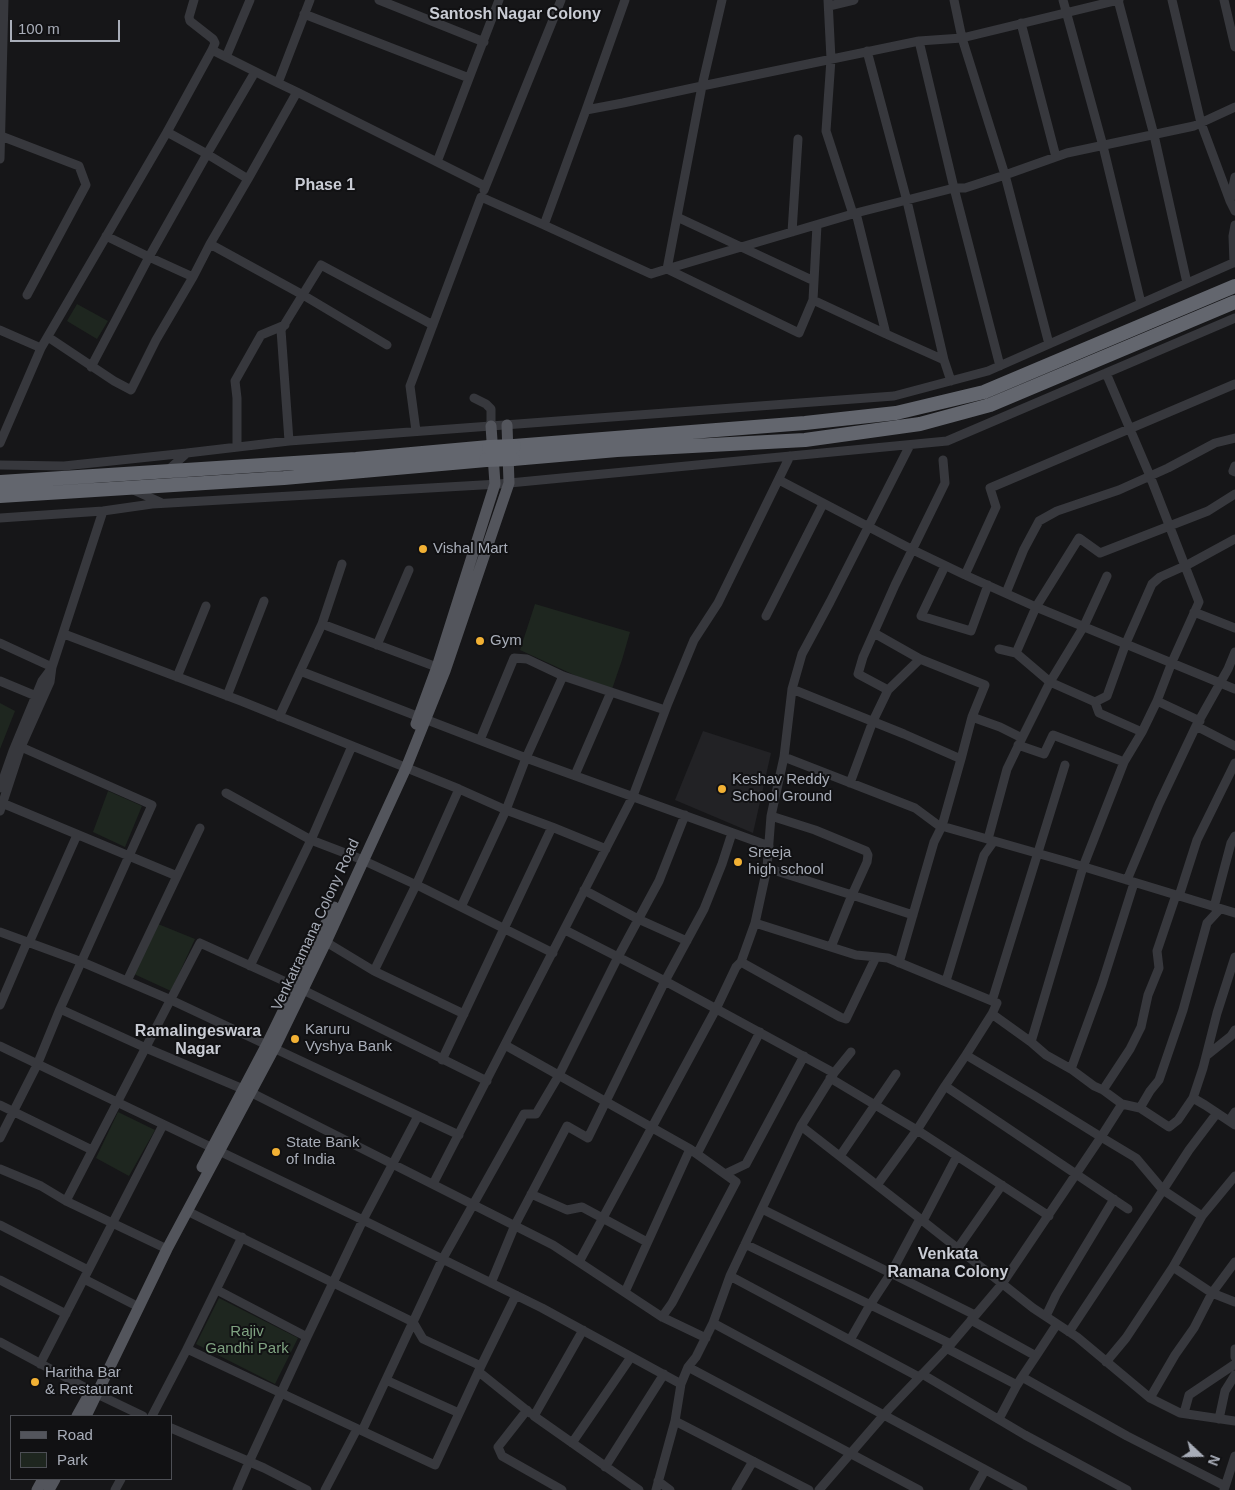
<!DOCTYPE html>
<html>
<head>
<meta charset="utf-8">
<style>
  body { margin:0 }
  #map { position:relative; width:1235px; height:1490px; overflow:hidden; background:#161618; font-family:Arial,sans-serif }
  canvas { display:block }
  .legend { position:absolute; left:10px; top:1415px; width:162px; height:65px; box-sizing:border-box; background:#111113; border:1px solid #4d4f55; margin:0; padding:6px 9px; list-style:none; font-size:15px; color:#a8adb8 }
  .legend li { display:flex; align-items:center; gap:10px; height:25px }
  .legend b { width:25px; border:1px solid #4d4f55 }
  .north { position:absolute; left:1175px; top:1430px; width:50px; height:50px; -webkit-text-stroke:4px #111113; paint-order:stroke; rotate:111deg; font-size:14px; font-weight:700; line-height:20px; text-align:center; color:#a8adb8 }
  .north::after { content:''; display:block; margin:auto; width:18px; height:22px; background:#a8adb8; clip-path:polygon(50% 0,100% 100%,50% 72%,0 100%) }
  .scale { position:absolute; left:10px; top:20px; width:110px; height:22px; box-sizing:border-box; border:2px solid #a8adb8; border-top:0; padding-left:6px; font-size:15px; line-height:18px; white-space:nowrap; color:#a8adb8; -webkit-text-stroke:4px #111113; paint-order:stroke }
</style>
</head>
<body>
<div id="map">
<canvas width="1235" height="1490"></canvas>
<ul class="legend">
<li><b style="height:6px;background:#53555c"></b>Road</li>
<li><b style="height:14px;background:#1e261f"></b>Park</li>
</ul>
<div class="north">N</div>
<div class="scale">100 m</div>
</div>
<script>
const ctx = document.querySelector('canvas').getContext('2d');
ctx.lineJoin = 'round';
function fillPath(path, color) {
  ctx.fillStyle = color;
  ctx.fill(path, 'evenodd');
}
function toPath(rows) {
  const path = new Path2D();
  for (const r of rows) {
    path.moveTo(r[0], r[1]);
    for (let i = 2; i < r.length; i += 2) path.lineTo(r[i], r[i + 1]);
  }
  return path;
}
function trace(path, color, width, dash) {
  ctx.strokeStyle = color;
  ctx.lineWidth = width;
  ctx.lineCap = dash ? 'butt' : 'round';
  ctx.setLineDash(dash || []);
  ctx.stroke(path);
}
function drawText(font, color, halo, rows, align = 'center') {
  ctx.font = font + ' Arial,sans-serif';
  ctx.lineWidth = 4;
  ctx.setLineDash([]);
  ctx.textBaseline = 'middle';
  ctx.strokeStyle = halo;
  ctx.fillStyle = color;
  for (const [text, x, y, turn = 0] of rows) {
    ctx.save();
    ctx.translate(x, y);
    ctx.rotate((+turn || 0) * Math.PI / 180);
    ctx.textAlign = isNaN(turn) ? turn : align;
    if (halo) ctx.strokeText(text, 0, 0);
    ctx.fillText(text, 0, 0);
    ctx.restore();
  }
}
const built = toPath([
  [703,731,771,753,753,833,675,800]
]);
const green = toPath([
  [77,304,108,321,97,339,67,321],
  [535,604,630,632,622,660,611,692,520,650],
  [0,703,15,711,0,749],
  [108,791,142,806,125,847,93,832],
  [158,924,195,939,171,991,134,974],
  [118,1112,155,1130,129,1176,96,1158],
  [219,1298,298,1338,275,1384,196,1344]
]);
const minor = toPath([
  [194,0,189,17,190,21,213,39,215,43,212,50],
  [379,0,484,42],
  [828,0,831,59,826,131,853,214],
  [954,0,962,38,1119,0],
  [1063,0,1103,146,1141,303],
  [1118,0,1154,135,1187,283],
  [1172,0,1201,123,1230,201],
  [1224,0,1235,47],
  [829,6,854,0],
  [304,14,469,78],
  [1021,23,1056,157],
  [919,41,954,188,1000,366],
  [867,51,907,201,944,360],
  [226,57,250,0],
  [255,72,207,154,167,132,212,50,278,83,297,92,485,186],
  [278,83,310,0],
  [586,110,625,0],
  [1,136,79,166,86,185,27,295],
  [0,159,4,0],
  [437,162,499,0],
  [1235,177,1230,201,1235,211],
  [248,179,297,92],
  [484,190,561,0],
  [856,213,886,334,944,360,951,381],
  [677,217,814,281],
  [544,225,651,274,667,269,799,333,813,300,817,225],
  [792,232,798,139],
  [210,244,303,295,387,345],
  [1234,263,1233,236,1235,225],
  [813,300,886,334],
  [0,330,41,348,0,443],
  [48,337,114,381,131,390,156,340,193,277],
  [1049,344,1005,175,962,38,919,41,702,86,667,269,856,213,954,188,965,188,1005,175,1067,153,1194,126,1235,107],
  [41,348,167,132],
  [91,367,149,257,207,154,248,179,210,244,193,277,149,257,106,236],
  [1106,373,1150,476,1199,602,1172,662,1157,701,1142,732,1124,762],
  [474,398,486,404,491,409,491,426],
  [416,431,410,386,481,197,544,225,586,110,623,103,702,86,722,0],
  [289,441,281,330,321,265,433,325],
  [910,445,830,602,802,654,792,689,784,757,915,808,938,825,1068,862,1235,913],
  [237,447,237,398,235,381,261,335,285,325],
  [0,465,64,466,187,453],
  [1235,466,1233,471,1235,472],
  [167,471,187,453,289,441,894,396,988,371,1235,262],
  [779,480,913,550,965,575,1036,607,1235,689],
  [131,489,160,502],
  [0,518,103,511,152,504,499,484,947,441,1235,318],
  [945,566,921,616,971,631,988,585],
  [965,575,996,507,990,488,1235,384],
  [1107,576,1084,626,1050,682,1095,702,1099,713,1142,732],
  [1006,593,1024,549,1039,521,1057,511,1119,490,1168,468,1215,443,1235,438],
  [1194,612,1235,628],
  [766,616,823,504],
  [322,624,442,669],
  [874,633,920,659],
  [64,634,241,701,459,789,506,810,552,827,606,849],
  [0,643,52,667],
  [377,645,409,570],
  [999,649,1016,653,1036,607,1079,538,1100,553,1208,511,1235,494],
  [1016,653,1050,682,1022,738],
  [300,671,526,758,769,846],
  [177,677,206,606],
  [0,681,36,696],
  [792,689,904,734,961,759,942,826,934,842,899,963],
  [888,690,858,674,863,657,895,585,945,483,943,460],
  [227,696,264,601],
  [1157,701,1200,721],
  [1095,702,1107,696,1126,643,1152,584,1160,577,1189,564,1235,539],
  [279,717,322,624,342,564],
  [1196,726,1235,746],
  [480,740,514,658,527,659,563,676,665,710],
  [1018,745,1044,754,1053,735,1124,762,1083,867,1031,1042],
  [961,759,972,717],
  [575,775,611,692],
  [850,783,873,721,888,690,920,659,985,685,972,717,1000,727,1022,738,1007,769,988,839],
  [0,788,13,751,42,681,51,669],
  [226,793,311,840,358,858,423,888,553,953],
  [2,803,177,876,127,981],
  [0,811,21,747,50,682,52,667,103,511],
  [771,816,815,830,866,851,868,855,867,862,852,895,913,915],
  [767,868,852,895,831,947],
  [177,876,200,828],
  [1127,880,1159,804,1196,726,1228,669,1235,652],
  [584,890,638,919,687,941],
  [1179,896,1197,840,1235,763],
  [461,907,506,810,526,758,563,676],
  [1214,907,1231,843,1235,836],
  [755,923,856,955,888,958,997,1003,992,1014],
  [565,930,665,981,834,1073],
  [0,932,82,962,171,1000,459,1135],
  [326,942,374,971,464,1014],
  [29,943,77,835],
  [741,962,840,1017,846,1019,876,957],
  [250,966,311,840,352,746],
  [374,971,416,885,459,789],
  [946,981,984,855,994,841],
  [992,1001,1065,765],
  [0,1005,27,942],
  [60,1009,146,1048,250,1092,553,1245,662,1317,706,1338],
  [505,1045,690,1149],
  [0,1046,363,1220,542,1308,681,1384],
  [1206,1056,1231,1036,1235,1030],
  [442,1060,552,827],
  [1071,1069,1102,984,1134,883],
  [830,1078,917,1130,945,1086,1128,1209],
  [945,1086,966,1055],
  [1103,1090,1130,1049,1141,1027,1148,995,1159,968,1157,951,1176,895],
  [1193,1098,1205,1105,1235,1125],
  [1122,1104,1140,1108,1150,1091,1159,1080,1183,1010,1207,923,1220,909],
  [0,1105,92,1150],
  [1140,1108,1169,1127,1178,1120,1193,1098,1203,1068,1217,1013,1235,957],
  [1229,1121,1235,1112],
  [801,1126,923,1221,957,1156,1049,1216],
  [0,1138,37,1065,60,1009,152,805,21,747],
  [697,1154,760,1032],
  [840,1156,896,1074],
  [0,1169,41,1186,66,1201,167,1249],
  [725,1174,746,1164,804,1056],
  [1235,1176,1202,1216,1173,1267,1212,1293,1235,1302],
  [433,1184,633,796,668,703,694,640,718,603,790,456],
  [877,1185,917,1130,957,1156],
  [531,1194,567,1210,582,1207,647,1242],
  [66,1201,200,943,295,986,487,1081],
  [762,1209,975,1315],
  [187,1211,413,1322,423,1339,481,1366,516,1295],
  [1202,1216,1163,1190,1189,1150,1217,1113],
  [923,1221,1033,1308,1077,1337,1150,1398,1180,1413,1235,1421],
  [0,1225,88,1270],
  [745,1244,951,1344],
  [958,1248,1002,1185],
  [579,1262,716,1009,736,967,741,962,755,923,767,868,771,816,784,757],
  [730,1276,919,1377],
  [84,1279,133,1304],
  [0,1280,66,1314],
  [491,1283,515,1225,567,1126,588,1138,665,981,704,909,722,864,732,833],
  [217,1290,307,1337,363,1220,418,1116],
  [625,1292,690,1149,736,1182,672,1303,662,1317],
  [1046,1316,1056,1295,1114,1199],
  [971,1320,1036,1356,1057,1324],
  [713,1323,1023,1490],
  [583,1330,534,1416,639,1490],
  [850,1340,870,1305,891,1273,920,1219],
  [0,1342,97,1394,143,1416],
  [946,1348,1017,1385,1022,1377,1127,1436,1225,1486],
  [187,1349,435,1465,481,1366],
  [1235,1349,1235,1357],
  [1106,1362,1126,1338,1173,1267],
  [40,1364,163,1125],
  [688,1367,919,1490],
  [479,1372,530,1413],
  [922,1374,1025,1435,1127,1490],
  [1022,1377,1036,1356],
  [386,1380,459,1413],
  [1150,1398,1175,1355,1194,1328,1212,1293,1235,1262],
  [527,1410,498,1447,502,1456,562,1490],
  [1184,1413,1189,1395,1235,1364],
  [152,1416,187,1349,242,1237],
  [999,1419,1017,1385],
  [1219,1419,1225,1391,1235,1375],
  [675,1421,809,1490],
  [171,1428,264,1468,307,1490],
  [362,1431,442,1260,524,1114,536,1114,559,1075,618,957,659,881,685,815],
  [572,1443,631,1357],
  [605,1467,664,1374],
  [658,1481,670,1490],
  [115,1490,121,1479],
  [237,1490,249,1462,307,1337],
  [325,1490,357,1429],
  [656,1490,675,1421,681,1384,688,1367,696,1357,713,1323,730,1276,801,1126,834,1073,851,1052],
  [736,1490,753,1461],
  [819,1490,889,1409,951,1344,1002,1284,1101,1137,1122,1104,1103,1090,1094,1086,1071,1069,1046,1055,1031,1042,992,1014,966,1055,1035,1096,1101,1137,1136,1158,1163,1190,1069,1332],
  [974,1490,985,1470],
  [1224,1490,1235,1456]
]);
const major = toPath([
  [416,724,437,667,495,484,491,426],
  [202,1167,267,1044,334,907],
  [77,1416,87,1398],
  [86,1416,167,1249,275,1047,326,942,406,768,445,671,509,483,507,425],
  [37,1490,43,1479],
  [49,1490,55,1479]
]);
const highway = toPath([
  [514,446,805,423,896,413,984,392,1235,286],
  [513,459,617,450,805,440,920,424,990,405,1235,302],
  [0,482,356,459,489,447],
  [0,496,284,478,486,460]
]);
const highwayBridge = toPath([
  [489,447,514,446],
  [486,460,513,459]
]);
const markers = [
  [423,549,5,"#f2b134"],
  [480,641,5,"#f2b134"],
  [722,789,5,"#f2b134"],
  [738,862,5,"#f2b134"],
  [295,1039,5,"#f2b134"],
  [276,1152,5,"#f2b134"],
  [35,1382,5,"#f2b134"]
];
const poiNames = [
  ["Vishal Mart",433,549],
  ["Gym",490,641],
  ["Keshav Reddy",732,780],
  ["School Ground",732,797],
  ["Sreeja",748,853],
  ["high school",748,870],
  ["Karuru",305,1030],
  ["Vyshya Bank",305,1047],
  ["State Bank",286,1143],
  ["of India",286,1160],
  ["Haritha Bar",45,1373],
  ["& Restaurant",45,1390]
];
const streetNames = [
  ["Venkatramana Colony Road",316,925,-65]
];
const parkNames = [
  ["Rajiv",247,1332],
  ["Gandhi Park",247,1349]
];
const neighbourhoodNames = [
  ["Santosh Nagar Colony",515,15],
  ["Phase 1",325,186],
  ["Ramalingeswara",198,1032],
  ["Nagar",198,1050],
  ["Venkata",948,1255],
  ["Ramana Colony",948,1273]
];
fillPath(built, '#222225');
fillPath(green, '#1e261f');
trace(minor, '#37383d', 9);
trace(major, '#53555c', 11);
trace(highway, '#63666e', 14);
trace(highwayBridge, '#63666e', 14);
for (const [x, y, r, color] of markers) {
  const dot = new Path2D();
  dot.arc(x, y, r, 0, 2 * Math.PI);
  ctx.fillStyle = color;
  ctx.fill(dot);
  trace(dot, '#111113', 2);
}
drawText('15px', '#a8adb8', '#111113', poiNames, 'left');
drawText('15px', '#a8adb8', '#111113', streetNames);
drawText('15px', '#7fa381', '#111113', parkNames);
drawText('bold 16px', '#c9ccd4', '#111113', neighbourhoodNames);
</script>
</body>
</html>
